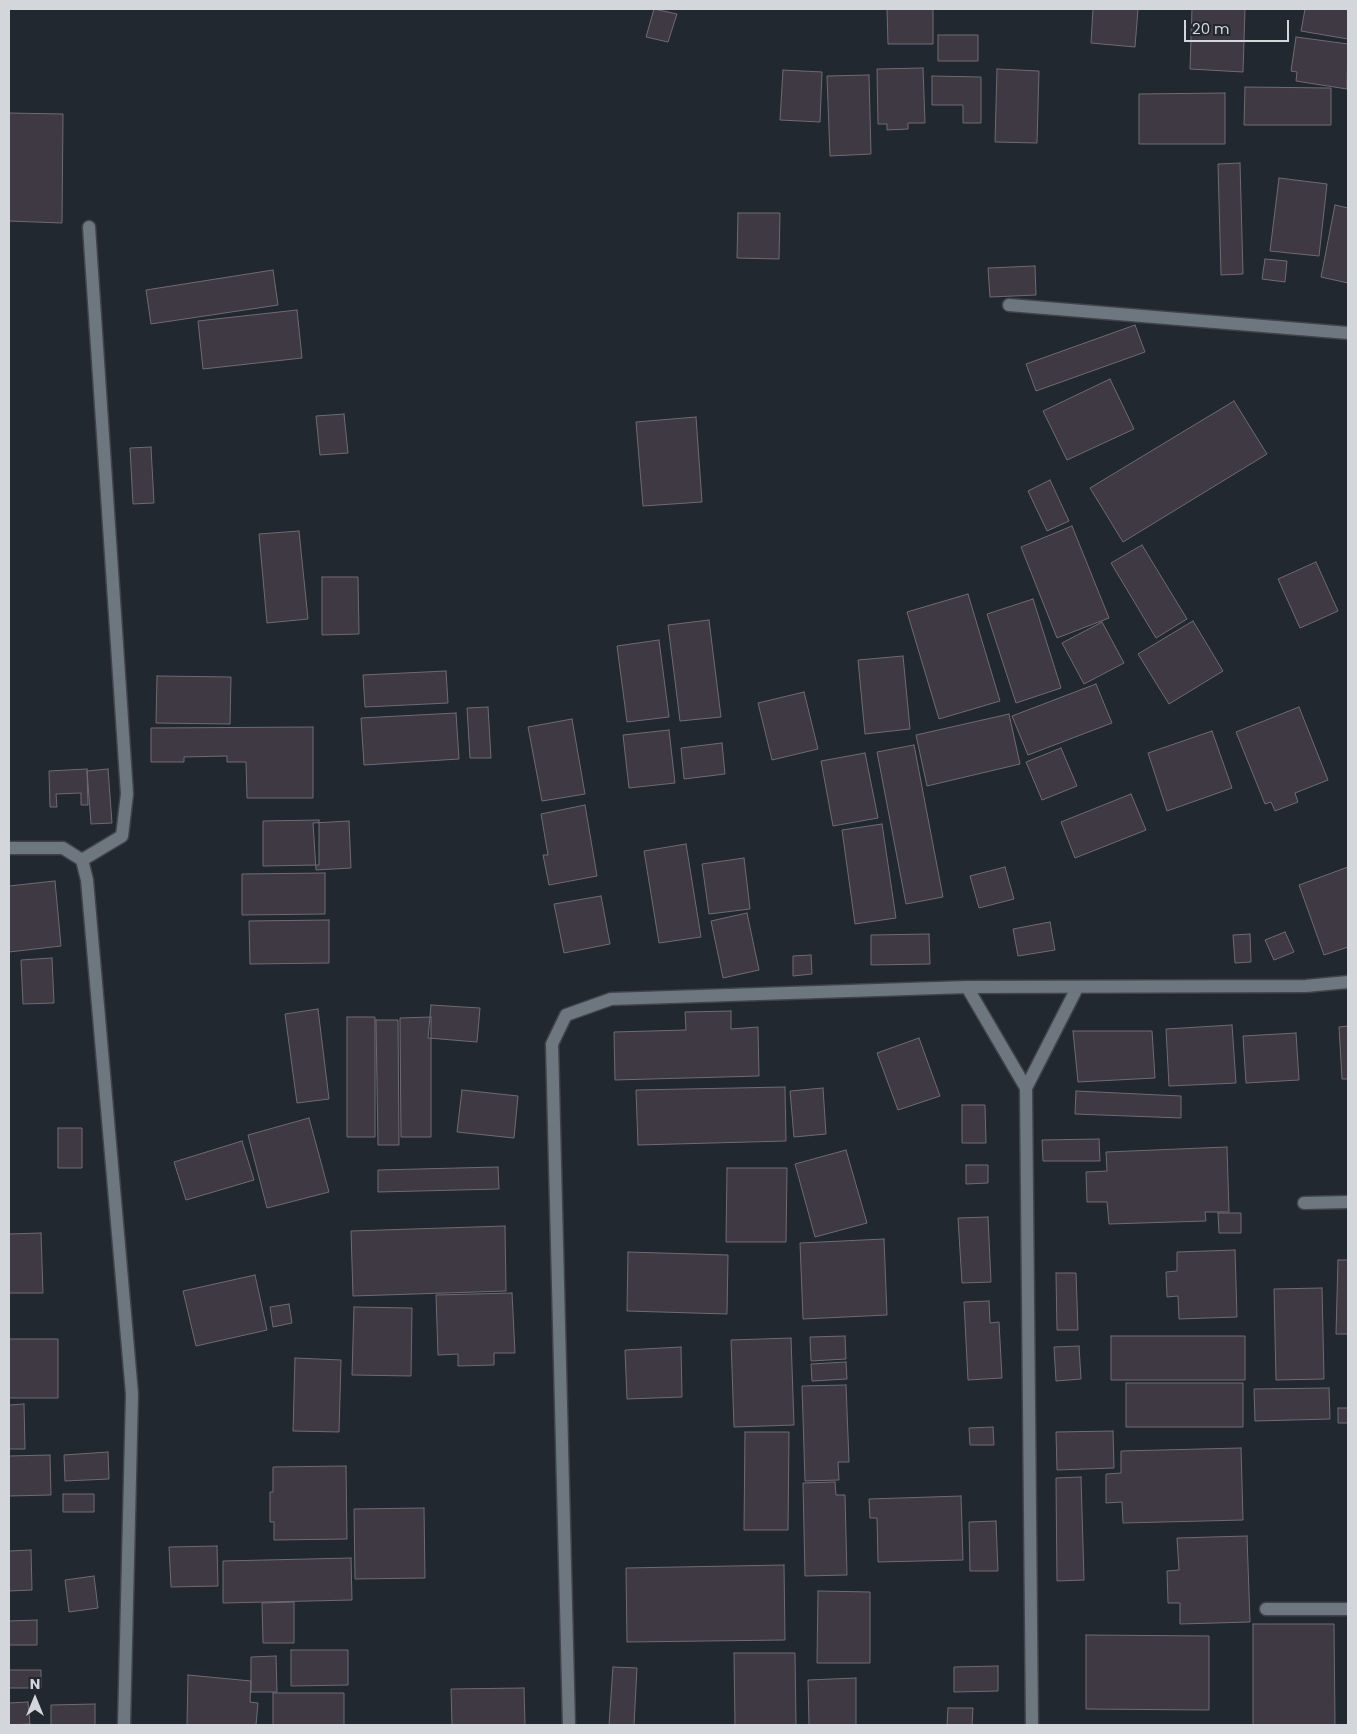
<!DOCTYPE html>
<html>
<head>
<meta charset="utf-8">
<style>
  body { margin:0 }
  #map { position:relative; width:1357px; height:1734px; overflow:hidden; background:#222830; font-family:Poppins,sans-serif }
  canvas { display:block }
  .frame { position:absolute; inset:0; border:10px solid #d3d7dc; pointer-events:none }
  .north { position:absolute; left:10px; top:1674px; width:50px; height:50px; -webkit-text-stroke:4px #222830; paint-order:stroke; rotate:0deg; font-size:14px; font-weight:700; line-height:20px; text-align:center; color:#d3d7dc }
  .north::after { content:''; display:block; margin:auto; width:18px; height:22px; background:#d3d7dc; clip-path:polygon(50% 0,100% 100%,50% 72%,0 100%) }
  .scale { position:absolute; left:1184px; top:20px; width:105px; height:22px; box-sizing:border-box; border:2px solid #d3d7dc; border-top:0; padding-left:6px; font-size:15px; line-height:18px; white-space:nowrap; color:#d3d7dc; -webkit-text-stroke:4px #222830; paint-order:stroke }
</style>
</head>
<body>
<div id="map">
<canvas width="1357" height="1734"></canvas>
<div class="frame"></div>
<div class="north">N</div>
<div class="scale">20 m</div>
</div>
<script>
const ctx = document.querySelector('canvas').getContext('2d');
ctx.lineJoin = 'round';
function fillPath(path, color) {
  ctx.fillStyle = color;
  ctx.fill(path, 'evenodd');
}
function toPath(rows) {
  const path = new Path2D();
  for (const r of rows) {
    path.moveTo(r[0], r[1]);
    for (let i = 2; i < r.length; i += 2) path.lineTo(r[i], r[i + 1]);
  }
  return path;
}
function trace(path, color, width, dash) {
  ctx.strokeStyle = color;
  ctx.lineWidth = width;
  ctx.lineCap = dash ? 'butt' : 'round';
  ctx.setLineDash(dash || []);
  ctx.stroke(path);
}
const building = toPath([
  [654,9,677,14,668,42,646,37,654,9],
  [887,9,933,9,933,44,888,44,887,9],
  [1093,9,1138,9,1135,47,1091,43,1093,9],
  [1192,9,1245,9,1243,72,1190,69,1192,9],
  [1305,9,1348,9,1348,39,1301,31,1305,9],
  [938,35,978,35,978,61,938,61,938,35],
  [1296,37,1348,44,1347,89,1296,81,1297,72,1291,71,1296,37],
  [923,68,925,123,908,123,908,129,887,130,887,124,878,124,877,69,923,68],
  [997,69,1039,71,1037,143,995,142,997,69],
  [783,70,822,72,820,122,780,120,783,70],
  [869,75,871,154,830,156,827,76,869,75],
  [932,76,981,77,981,123,963,123,963,105,932,105,932,76],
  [1245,87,1331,88,1331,125,1244,125,1245,87],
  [1225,93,1225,144,1139,144,1139,94,1225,93],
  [9,113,63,114,62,223,9,221,9,113],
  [1240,163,1243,274,1221,275,1218,164,1240,163],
  [1279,178,1327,184,1319,256,1270,251,1279,178],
  [1335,205,1348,208,1348,283,1321,277,1335,205],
  [738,213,780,213,779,259,737,258,738,213],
  [1265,259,1287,261,1285,282,1262,279,1265,259],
  [1035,266,1036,295,990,297,988,268,1035,266],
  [273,270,278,305,151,324,146,290,273,270],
  [297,310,302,358,203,369,198,321,297,310],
  [1135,325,1145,352,1036,391,1026,364,1135,325],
  [1110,379,1134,429,1067,460,1043,411,1110,379],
  [1234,401,1267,454,1123,542,1090,488,1234,401],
  [344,414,348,453,320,455,316,416,344,414],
  [696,417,702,502,643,506,636,422,696,417],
  [151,447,154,503,133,504,130,448,151,447],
  [1050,480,1069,521,1047,531,1028,491,1050,480],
  [1072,526,1109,618,1057,638,1021,547,1072,526],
  [299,531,308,619,267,623,259,534,299,531],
  [1142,545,1187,619,1156,638,1111,563,1142,545],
  [1316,562,1338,611,1300,628,1278,579,1316,562],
  [322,577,358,577,359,634,322,635,322,577],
  [968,594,1000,701,939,719,907,612,968,594],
  [1033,599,1061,688,1016,703,987,614,1033,599],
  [709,620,721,717,680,721,668,625,709,620],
  [1193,621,1223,671,1169,704,1138,654,1193,621],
  [1102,622,1124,663,1084,684,1062,643,1102,622],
  [659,640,669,717,627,722,617,646,659,640],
  [903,656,910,729,865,734,858,660,903,656],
  [446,671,448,703,365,707,363,675,446,671],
  [157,676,231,677,230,724,156,723,157,676],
  [1096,684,1112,723,1028,755,1012,716,1096,684],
  [804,692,818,749,772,760,758,703,804,692],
  [488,707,491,758,470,758,467,708,488,707],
  [1299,707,1328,780,1295,793,1298,802,1275,811,1271,802,1265,804,1236,732,1299,707],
  [456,713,459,759,364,765,361,718,456,713],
  [1009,714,1020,764,927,786,916,735,1009,714],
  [572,719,585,794,542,801,528,727,572,719],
  [313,727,313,798,247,798,246,762,227,762,227,756,184,757,184,762,151,762,151,728,313,727],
  [669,730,675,783,629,788,623,735,669,730],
  [1212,731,1232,788,1167,811,1148,753,1212,731],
  [722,743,725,774,684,779,681,748,722,743],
  [914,745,943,897,906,904,877,752,914,745],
  [1061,748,1077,786,1042,800,1026,762,1061,748],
  [865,753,878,818,833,826,821,761,865,753],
  [87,769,88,805,81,805,81,793,56,794,57,807,50,807,49,771,87,769],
  [108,769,112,823,91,824,87,771,108,769],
  [1131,794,1146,830,1075,858,1061,822,1131,794],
  [585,805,597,876,549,885,543,855,548,855,541,814,585,805],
  [319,820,319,865,263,866,263,821,319,820],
  [349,821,351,868,316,870,313,823,349,821],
  [882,824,896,918,855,924,842,830,882,824],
  [686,844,701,937,659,943,644,851,686,844],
  [744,858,750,909,709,914,702,864,744,858],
  [1005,867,1014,899,979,908,970,876,1005,867],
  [1348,867,1348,947,1324,955,1299,885,1348,867],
  [325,873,325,914,242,915,242,874,325,873],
  [55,881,61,946,9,952,9,886,55,881],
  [601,896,610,944,564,953,554,904,601,896],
  [747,913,759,970,723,978,711,921,747,913],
  [329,920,329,963,250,964,249,921,329,920],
  [1050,922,1055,950,1018,956,1013,929,1050,922],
  [1285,932,1294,952,1274,960,1265,940,1285,932],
  [929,934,930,964,871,965,871,935,929,934],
  [1250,934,1251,962,1235,963,1233,935,1250,934],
  [811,955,812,974,793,976,793,956,811,955],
  [52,958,54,1003,23,1004,21,960,52,958],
  [431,1005,480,1008,477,1042,428,1038,431,1005],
  [318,1009,329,1099,297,1103,285,1014,318,1009],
  [731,1011,731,1029,758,1027,759,1076,615,1080,614,1032,686,1030,685,1012,731,1011],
  [347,1017,375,1017,375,1137,347,1137,347,1017],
  [431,1017,431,1137,401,1137,400,1018,431,1017],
  [376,1020,398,1020,399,1145,378,1145,376,1020],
  [1232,1025,1236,1083,1169,1086,1166,1029,1232,1025],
  [1348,1026,1348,1079,1342,1079,1339,1027,1348,1026],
  [1073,1031,1152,1031,1155,1078,1078,1082,1073,1031],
  [1296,1033,1299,1080,1246,1083,1243,1036,1296,1033],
  [919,1038,940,1096,898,1110,877,1053,919,1038],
  [785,1087,786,1141,638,1145,636,1090,785,1087],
  [823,1088,826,1134,794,1137,790,1091,823,1088],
  [462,1090,518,1096,514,1138,457,1132,462,1090],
  [1076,1091,1181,1096,1181,1118,1075,1114,1076,1091],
  [962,1105,985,1105,986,1143,962,1143,962,1105],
  [309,1118,329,1192,267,1208,248,1135,309,1118],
  [58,1128,82,1128,82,1168,58,1168,58,1128],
  [1099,1139,1100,1161,1043,1161,1042,1140,1099,1139],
  [242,1141,254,1180,186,1200,174,1162,242,1141],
  [1227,1147,1229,1212,1205,1212,1206,1221,1109,1224,1107,1202,1087,1202,1086,1172,1107,1171,1106,1152,1227,1147],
  [846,1150,867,1223,815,1237,795,1164,846,1150],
  [966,1165,988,1165,988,1183,966,1184,966,1165],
  [498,1167,499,1189,378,1192,378,1170,498,1167],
  [727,1168,787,1168,786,1242,726,1242,727,1168],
  [1218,1213,1241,1213,1241,1233,1219,1233,1218,1213],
  [988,1217,991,1282,962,1283,958,1218,988,1217],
  [505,1226,506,1291,353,1296,351,1231,505,1226],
  [41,1233,43,1293,9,1293,9,1234,41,1233],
  [884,1239,887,1315,803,1319,800,1243,884,1239],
  [1235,1250,1237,1317,1179,1319,1178,1296,1167,1297,1166,1272,1177,1271,1177,1252,1235,1250],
  [628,1252,728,1255,727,1314,627,1311,628,1252],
  [1338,1260,1348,1260,1348,1334,1336,1334,1338,1260],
  [1056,1273,1076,1273,1078,1330,1057,1330,1056,1273],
  [255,1275,267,1330,196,1346,183,1291,255,1275],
  [1322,1288,1324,1379,1276,1380,1274,1289,1322,1288],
  [512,1293,515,1353,494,1353,494,1365,458,1366,458,1354,438,1355,436,1295,512,1293],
  [989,1301,990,1323,999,1322,1002,1378,968,1380,964,1302,989,1301],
  [289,1304,292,1323,273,1327,270,1307,289,1304],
  [354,1307,412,1308,411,1376,352,1375,354,1307],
  [845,1336,846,1359,811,1361,810,1337,845,1336],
  [1111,1336,1245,1336,1245,1380,1111,1380,1111,1336],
  [791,1338,794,1425,734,1427,731,1340,791,1338],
  [9,1339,58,1339,58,1398,9,1398,9,1339],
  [1079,1346,1081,1379,1056,1381,1054,1347,1079,1346],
  [681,1347,682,1397,627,1399,625,1350,681,1347],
  [295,1358,341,1360,339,1432,293,1431,295,1358],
  [846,1362,847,1379,812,1381,811,1364,846,1362],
  [1126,1383,1243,1383,1243,1427,1126,1427,1126,1383],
  [846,1385,849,1462,838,1462,839,1480,805,1481,802,1386,846,1385],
  [1329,1388,1330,1419,1255,1421,1254,1389,1329,1388],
  [24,1404,25,1449,9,1449,9,1405,24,1404],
  [1338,1408,1348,1408,1348,1423,1338,1423,1338,1408],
  [993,1427,994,1445,970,1445,969,1428,993,1427],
  [1113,1431,1114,1468,1057,1470,1056,1432,1113,1431],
  [745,1432,789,1432,788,1530,744,1530,745,1432],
  [1241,1448,1243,1520,1123,1523,1122,1502,1106,1503,1106,1474,1121,1473,1121,1451,1241,1448],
  [108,1452,109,1479,65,1481,64,1455,108,1452],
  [50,1455,51,1495,9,1496,9,1456,50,1455],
  [346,1466,347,1539,274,1540,274,1522,270,1522,270,1492,273,1492,273,1467,346,1466],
  [1081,1477,1084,1580,1057,1581,1056,1478,1081,1477],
  [835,1482,836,1495,845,1495,847,1575,805,1576,803,1483,835,1482],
  [63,1494,94,1494,94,1512,63,1512,63,1494],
  [961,1496,963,1560,878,1562,877,1518,870,1518,869,1499,961,1496],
  [424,1508,425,1578,355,1579,354,1509,424,1508],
  [996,1521,998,1571,970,1571,969,1522,996,1521],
  [1247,1536,1250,1622,1180,1624,1180,1603,1168,1603,1167,1571,1179,1570,1177,1538,1247,1536],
  [217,1546,218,1586,171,1587,169,1547,217,1546],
  [31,1550,32,1590,9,1591,9,1551,31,1550],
  [351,1558,352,1600,223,1603,223,1561,351,1558],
  [784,1565,785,1640,627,1642,626,1568,784,1565],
  [94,1576,98,1608,69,1612,65,1580,94,1576],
  [818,1591,870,1592,870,1663,817,1663,818,1591],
  [294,1602,294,1643,263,1643,262,1603,294,1602],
  [37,1620,37,1645,9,1645,9,1621,37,1620],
  [1253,1624,1334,1624,1335,1725,1253,1725,1253,1624],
  [1086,1635,1209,1636,1209,1710,1086,1709,1086,1635],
  [291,1650,348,1650,348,1685,291,1686,291,1650],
  [734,1653,795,1653,796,1725,735,1725,734,1653],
  [276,1656,277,1692,251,1692,251,1657,276,1656],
  [998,1666,998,1691,954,1692,954,1667,998,1666],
  [613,1667,637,1668,634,1725,609,1725,613,1667],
  [9,1670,41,1670,41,1688,9,1688,9,1670],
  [188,1675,251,1681,250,1702,258,1703,256,1725,187,1725,188,1675],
  [856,1678,856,1725,809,1725,808,1680,856,1678],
  [524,1688,525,1725,452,1725,451,1689,524,1688],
  [273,1693,344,1693,344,1725,273,1725,273,1693],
  [28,1702,30,1724,9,1725,9,1703,28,1702],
  [95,1704,95,1725,51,1725,51,1705,95,1704],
  [948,1708,973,1708,972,1725,947,1725,948,1708]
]);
const minor = toPath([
  [1009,305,1348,333],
  [9,848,63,848,82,860,87,880,132,1394,124,1725],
  [82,860,122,836,127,794,89,227],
  [967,987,1026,1088,1032,1725],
  [1026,1088,1077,988],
  [1304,1203,1348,1202],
  [1266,1609,1348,1609],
  [569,1725,552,1044,566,1015,611,999,967,987,1306,986,1348,982]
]);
fillPath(building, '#3e3942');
trace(building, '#6f6a74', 1);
trace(minor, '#3f444b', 15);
trace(minor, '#6e767f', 12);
</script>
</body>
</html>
